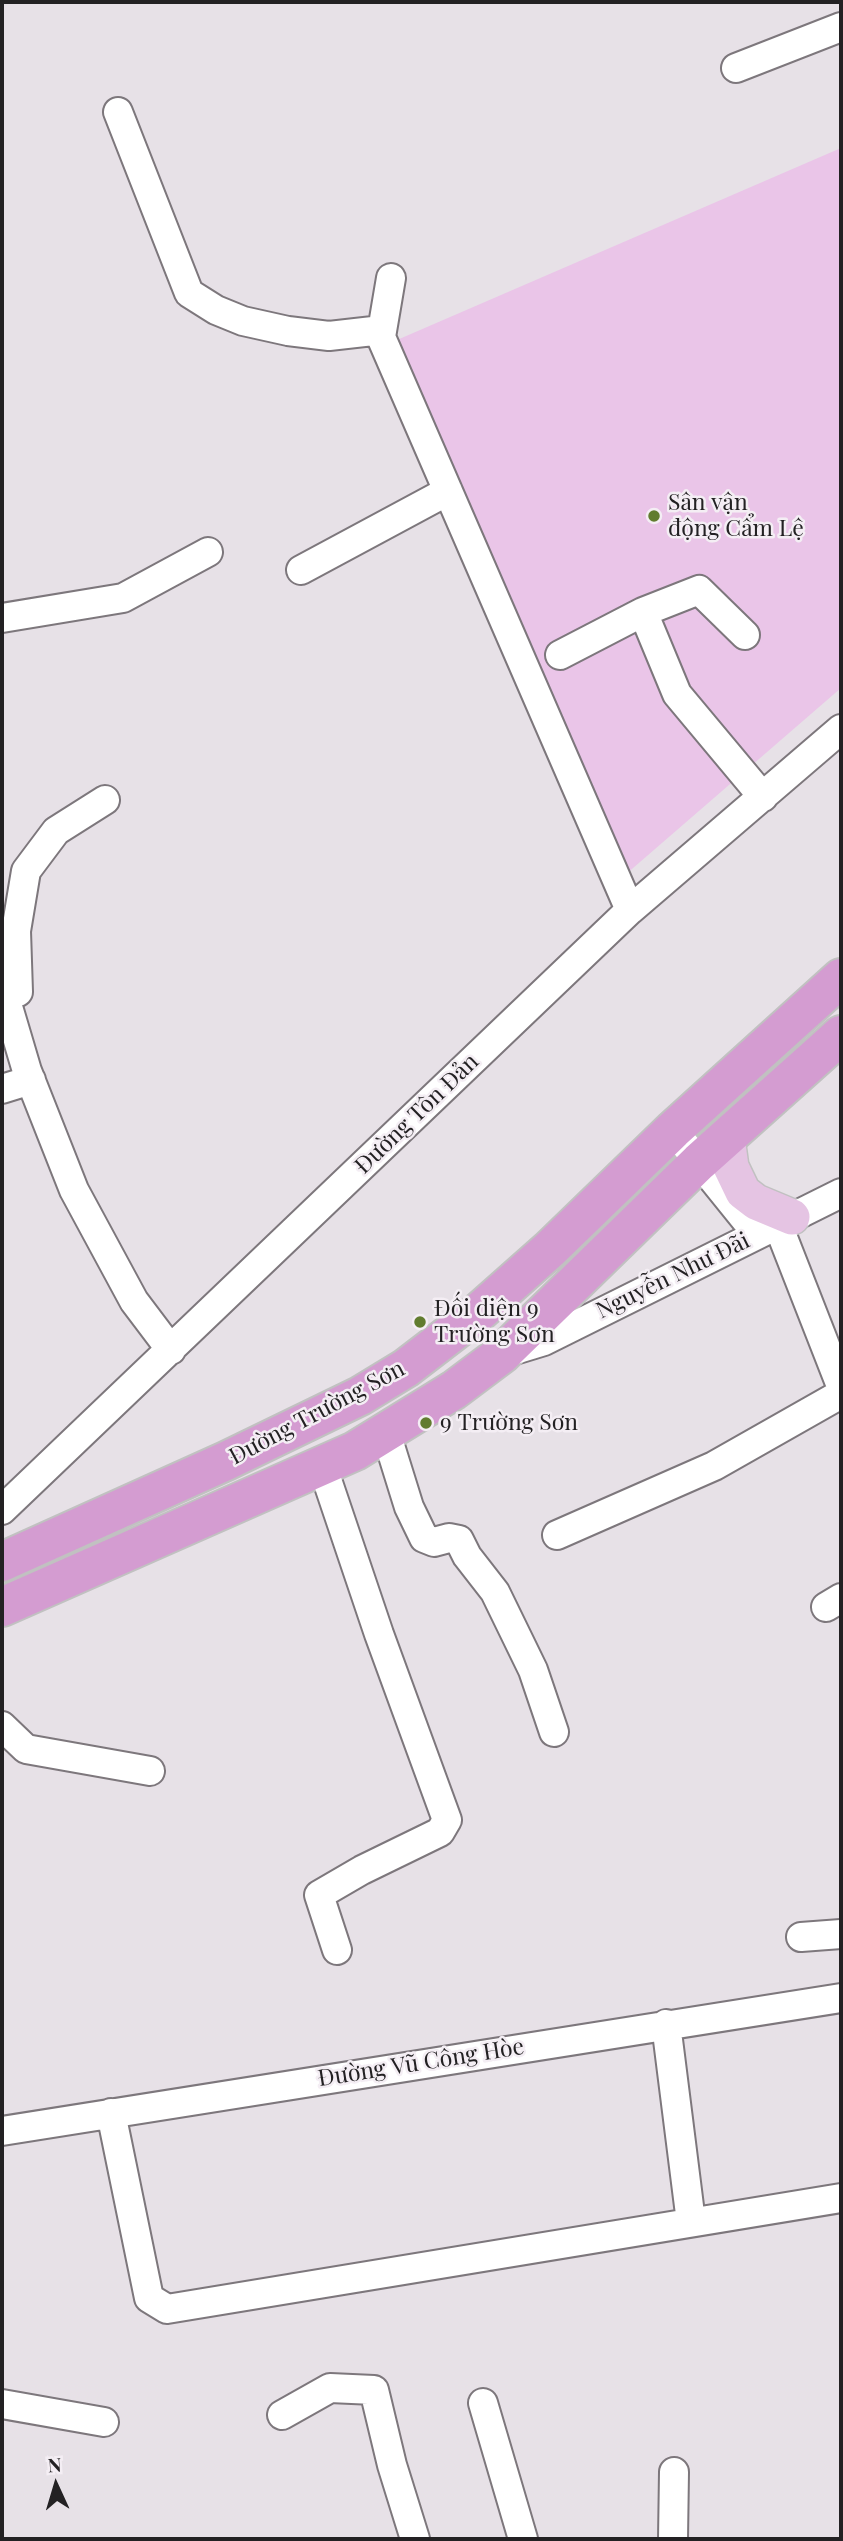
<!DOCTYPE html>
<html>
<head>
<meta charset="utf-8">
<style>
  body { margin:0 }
  #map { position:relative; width:843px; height:2541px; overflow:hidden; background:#e7e1e7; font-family:"Playfair Display",serif }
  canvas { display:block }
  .frame { position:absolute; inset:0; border:4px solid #232123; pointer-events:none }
  .north { position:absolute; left:21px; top:2450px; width:70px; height:70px; -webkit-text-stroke:5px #f4eef4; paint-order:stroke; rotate:356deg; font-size:19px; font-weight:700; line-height:28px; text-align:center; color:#232123 }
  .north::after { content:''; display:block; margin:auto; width:24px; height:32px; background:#232123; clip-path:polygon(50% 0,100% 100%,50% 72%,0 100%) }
</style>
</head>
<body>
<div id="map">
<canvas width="843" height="2541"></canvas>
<div class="frame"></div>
<div class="north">N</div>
</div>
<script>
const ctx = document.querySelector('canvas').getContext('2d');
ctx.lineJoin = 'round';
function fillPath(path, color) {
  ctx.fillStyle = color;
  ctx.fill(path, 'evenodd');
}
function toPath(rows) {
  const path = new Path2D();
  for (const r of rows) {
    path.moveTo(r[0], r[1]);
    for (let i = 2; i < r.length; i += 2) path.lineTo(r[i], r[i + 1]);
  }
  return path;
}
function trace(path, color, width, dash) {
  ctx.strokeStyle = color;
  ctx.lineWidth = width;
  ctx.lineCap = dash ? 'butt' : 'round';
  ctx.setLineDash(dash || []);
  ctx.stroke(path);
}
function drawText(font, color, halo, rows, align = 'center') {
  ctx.font = font + ' "Playfair Display",serif';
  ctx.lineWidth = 5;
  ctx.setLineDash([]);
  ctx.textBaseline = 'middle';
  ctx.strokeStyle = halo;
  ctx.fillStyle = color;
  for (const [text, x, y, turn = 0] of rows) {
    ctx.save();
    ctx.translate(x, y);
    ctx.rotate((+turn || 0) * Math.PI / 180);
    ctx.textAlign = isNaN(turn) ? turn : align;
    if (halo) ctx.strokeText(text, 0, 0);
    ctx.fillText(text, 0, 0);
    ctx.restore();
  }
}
const green = toPath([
  [841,148,841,688,625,875,390,343]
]);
const minor = toPath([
  [736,68,841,27],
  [118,112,189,293,216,310,243,321,288,331,329,336,382,330],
  [391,278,381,337,630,910],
  [301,570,448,491],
  [643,612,699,590,745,635],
  [2,618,123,598,208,552],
  [560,655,643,612,677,694,763,797],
  [2,967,6,1000,27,1071,74,1190,134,1301,171,1350],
  [18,992,16,931,26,871,56,831,105,800],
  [2,1089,31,1080],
  [673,1130,757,1234],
  [778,1225,841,1386],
  [508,1352,544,1341,841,1193],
  [386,1433,409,1507,424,1538,434,1542,449,1538,459,1540,467,1556,495,1592,533,1670,554,1732],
  [322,1465,379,1634,447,1820,440,1832,362,1870,319,1895,337,1950],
  [2,1510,630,910,841,729],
  [557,1535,714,1466,841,1394],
  [826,1607,841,1598],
  [2,1726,26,1749,150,1771],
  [801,1937,841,1934],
  [666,2024,691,2222],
  [111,2113,149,2298,167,2309,841,2198],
  [2,2131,841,1998],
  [483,2403,523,2539],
  [2,2404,104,2422],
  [282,2415,330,2388,374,2390,392,2465,415,2539],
  [673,2539,674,2472]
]);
const major = toPath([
  [727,1138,731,1167,743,1192,756,1202,792,1217]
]);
const highway = toPath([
  [2,1562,226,1461,360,1396,406,1368,479,1312,549,1250,673,1130,841,978],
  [2,1607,355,1451,454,1390,502,1354,699,1162,841,1035]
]);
const markers = [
  [654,516,7,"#617c2f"],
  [420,1322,7,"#617c2f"],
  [426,1423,7,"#617c2f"]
];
const poiNames = [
  ["Sân vận",668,503],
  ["động Cẩm Lệ",668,529],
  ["Đối diện 9",434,1309],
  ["Trường Sơn",434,1335],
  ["9 Trường Sơn",440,1423]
];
const streetNames = [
  ["Đường Tôn Đản",417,1114,-44],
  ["Nguyễn Như Đãi",673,1276,-26],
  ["Đường Trường Sơn",317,1413,-28],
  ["Đường Vũ Công Hòe",421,2063,-9]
];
fillPath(green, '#eac5e8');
trace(minor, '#7d777c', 32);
trace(major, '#c1c1c1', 38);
trace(highway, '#c1c1c1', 42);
trace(minor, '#fff', 28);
trace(major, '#e5c4e3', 35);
trace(highway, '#d49cd1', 38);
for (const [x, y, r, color] of markers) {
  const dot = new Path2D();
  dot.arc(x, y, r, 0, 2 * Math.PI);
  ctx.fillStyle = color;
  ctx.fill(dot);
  trace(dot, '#f4eef4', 2.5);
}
drawText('23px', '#232123', '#f4eef4', poiNames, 'left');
drawText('23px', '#232123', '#f4eef4', streetNames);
</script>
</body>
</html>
